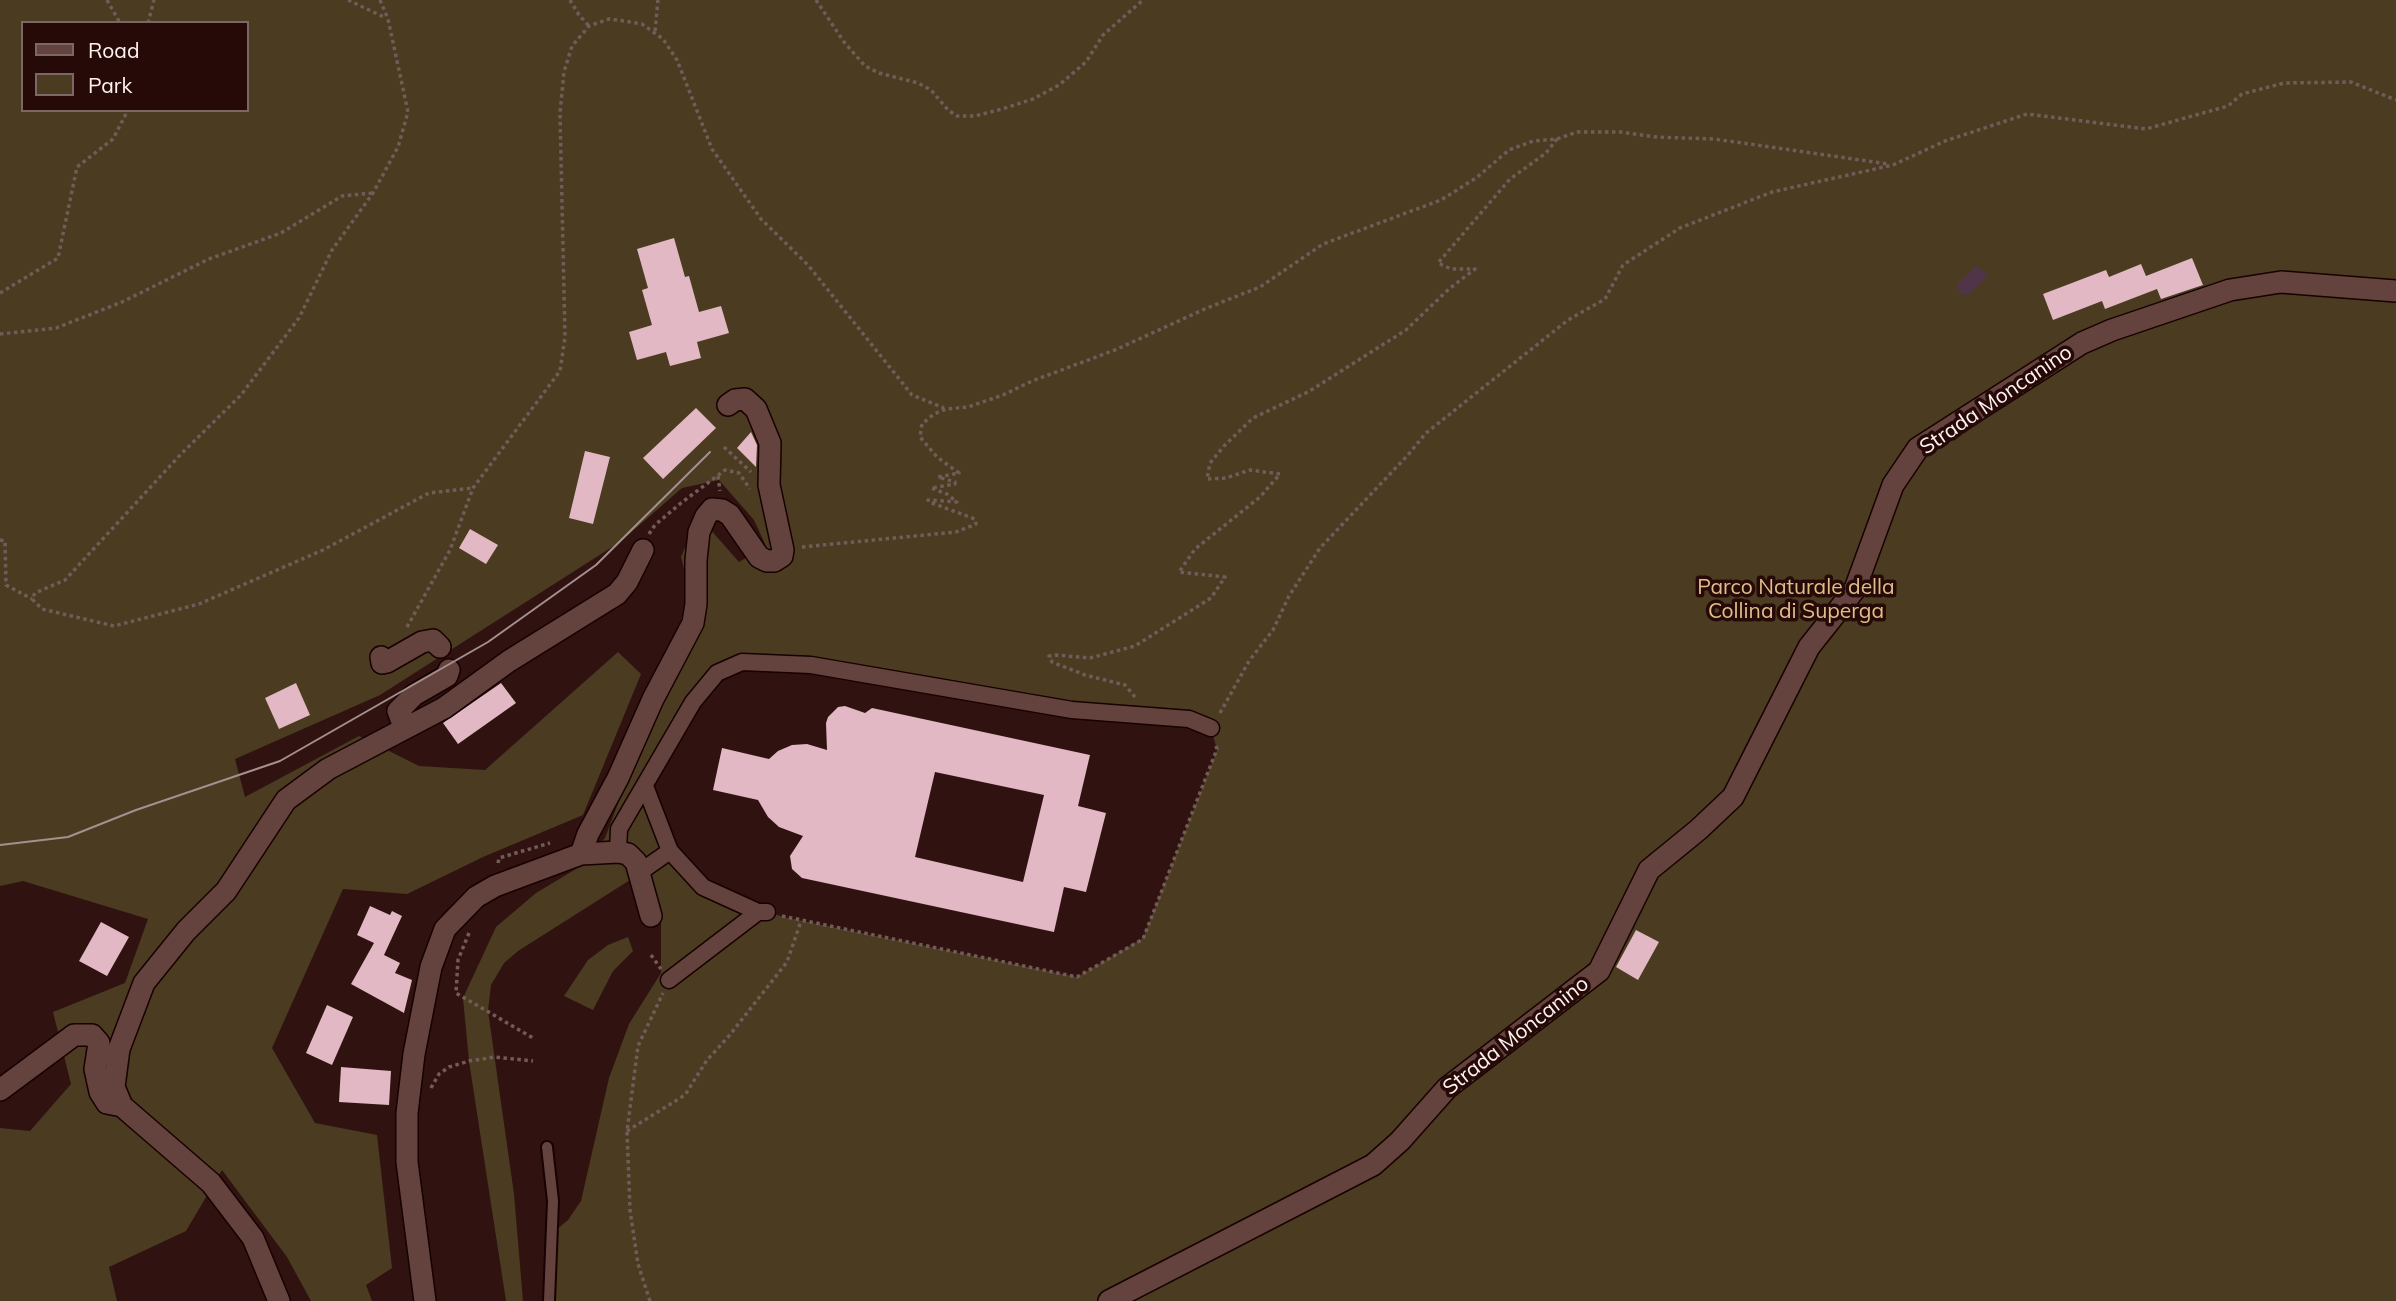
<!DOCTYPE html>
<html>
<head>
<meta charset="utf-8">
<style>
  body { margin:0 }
  #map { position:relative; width:2396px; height:1301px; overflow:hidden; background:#301311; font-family:Mulish,sans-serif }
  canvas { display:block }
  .legend { position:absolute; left:21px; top:21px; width:228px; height:91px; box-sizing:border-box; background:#260a08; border:2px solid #7d6765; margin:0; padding:9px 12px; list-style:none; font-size:21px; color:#fff2f0 }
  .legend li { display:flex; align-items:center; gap:14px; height:35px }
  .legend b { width:35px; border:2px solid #7d6765 }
</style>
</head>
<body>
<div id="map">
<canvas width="2396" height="1301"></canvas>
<ul class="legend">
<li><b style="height:9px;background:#64423e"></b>Road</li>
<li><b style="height:19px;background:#4b3b21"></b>Park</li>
</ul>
</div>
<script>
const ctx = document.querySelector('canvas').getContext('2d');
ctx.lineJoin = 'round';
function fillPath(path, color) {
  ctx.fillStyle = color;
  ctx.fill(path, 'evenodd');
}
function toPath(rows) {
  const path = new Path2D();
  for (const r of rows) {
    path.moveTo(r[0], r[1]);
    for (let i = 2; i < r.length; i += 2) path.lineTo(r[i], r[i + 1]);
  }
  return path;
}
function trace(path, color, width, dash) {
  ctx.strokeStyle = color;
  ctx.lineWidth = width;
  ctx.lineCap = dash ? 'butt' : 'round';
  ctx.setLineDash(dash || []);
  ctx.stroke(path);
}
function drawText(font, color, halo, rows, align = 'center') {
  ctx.font = font + ' Mulish,sans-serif';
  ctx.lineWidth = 7;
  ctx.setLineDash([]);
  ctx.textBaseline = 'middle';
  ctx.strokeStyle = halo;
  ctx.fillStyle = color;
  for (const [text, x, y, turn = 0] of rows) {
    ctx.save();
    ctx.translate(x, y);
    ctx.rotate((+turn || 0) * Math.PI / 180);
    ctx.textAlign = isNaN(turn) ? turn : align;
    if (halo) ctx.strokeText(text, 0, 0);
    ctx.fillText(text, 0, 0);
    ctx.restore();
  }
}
const green = toPath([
  [0,0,2396,0,2396,1301,556,1301,549,1236,568,1220,581,1201,609,1078,629,1024,661,973,661,906,646,885,630,880,518,951,504,963,491,985,488,1011,514,1194,523,1301,506,1301,469,1061,463,998,496,927,536,893,581,866,605,838,693,603,681,557,695,524,709,528,739,562,766,546,754,520,719,480,682,488,620,542,380,695,235,759,245,797,359,736,419,766,485,770,618,652,641,674,583,815,483,857,407,894,343,889,272,1048,315,1123,377,1135,392,1268,366,1285,372,1301,311,1301,287,1257,222,1170,186,1231,109,1267,117,1301,0,1301,0,1128,30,1131,71,1084,53,1012,125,983,148,919,23,881,0,886],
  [23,23,247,23,247,110,23,110],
  [742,662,1211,728,1217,750,1143,938,1077,977,788,918,767,912,703,887,670,851,645,786,693,702],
  [628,937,633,951,613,971,593,1010,564,996,588,960,608,945]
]);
const water = toPath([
  [1977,265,1988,276,1969,294,1963,295,1959,292,1957,284]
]);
const building = toPath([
  [674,238,685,277,689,276,699,312,721,306,729,333,697,342,701,358,670,366,666,352,637,360,629,332,652,325,642,290,648,288,637,249],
  [2192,258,2203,285,2161,299,2157,289,2105,309,2102,301,2053,320,2043,294,2106,270,2109,277,2141,264,2146,276],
  [696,408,716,428,663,479,643,458],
  [751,432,757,445,756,467,737,448],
  [585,451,610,457,593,524,569,518],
  [470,529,498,545,486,564,459,548],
  [296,683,310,715,279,729,265,698],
  [501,683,516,703,458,744,443,723],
  [845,706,865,713,872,708,1090,755,1078,806,1106,813,1086,892,1064,887,1054,932,802,878,792,869,790,856,803,836,779,827,768,817,758,800,713,790,722,748,769,759,778,751,792,745,807,744,827,750,826,723,828,717,838,707],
  [935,772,1044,795,1023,882,915,857],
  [370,906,390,915,392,911,402,916,384,955,400,963,395,973,412,980,404,1013,351,984,374,943,357,935],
  [101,922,129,937,107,976,79,961],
  [1636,930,1659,942,1638,980,1616,967],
  [327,1005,353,1017,332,1065,306,1053],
  [341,1067,391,1071,389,1105,339,1102]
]);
const path = toPath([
  [107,0,120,23],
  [348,0,386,18],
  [380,0,388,19,408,112,398,147,373,193,332,250,299,318,241,395,181,454,65,580,35,593,32,599,42,609,114,626,199,604,323,550,429,493,473,488],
  [570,0,579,15,589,26],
  [816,0,844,42,865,66,879,73,918,83,931,90,948,110,957,116,975,116,1002,109,1033,99,1059,85,1086,62,1103,35,1143,0],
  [148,23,154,0],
  [655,31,658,0],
  [0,293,58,258,77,167,113,139,128,110],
  [0,334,56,328,122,302,209,259,281,233,342,196,373,193],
  [724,447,751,472],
  [718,476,720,491],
  [649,534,655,525,681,503,725,470,739,473,750,489],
  [0,540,5,541,6,585,32,599],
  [802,547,956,532,976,524,975,519,929,502,928,500,957,502,947,494,931,488,955,484,955,482,938,477,959,473,937,457,920,437,922,424,934,414,946,409,968,407,1003,395,1032,381,1115,350,1207,308,1260,287,1323,244,1441,200,1476,178,1509,150,1533,141,1557,139,1577,132,1620,132,1656,137,1714,139,1888,164],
  [407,627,450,550,473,488,560,371,565,337,560,113,564,72,572,46,589,26,609,19,624,21,642,24,663,39,677,60,712,149,761,219,808,265,912,395,944,408],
  [1135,697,1125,685,1085,675,1052,662,1049,656,1056,655,1090,658,1135,646,1211,598,1225,577,1179,572,1195,549,1260,497,1280,474,1250,470,1226,478,1207,479,1210,463,1224,446,1253,418,1308,392,1406,330,1449,289,1475,269,1451,269,1438,263,1510,179,1546,153,1557,139],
  [1220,713,1249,661,1273,630,1289,596,1320,548,1407,456,1426,433,1568,320,1605,299,1623,265,1680,228,1772,192,1893,165,1945,141,2027,114,2146,129,2228,106,2242,94,2284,83,2351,82,2396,100],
  [498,863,499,858,550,843],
  [782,916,1077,977,1143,939,1217,749,1215,743],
  [469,933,458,960,456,993,533,1038],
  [651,955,661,969],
  [431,1088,439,1074,449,1067,469,1061,495,1057,533,1061],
  [627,1131,685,1095,707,1060,729,1036,787,962,801,921],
  [650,1301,638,1264,630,1210,627,1131,638,1046,663,993]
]);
const service = toPath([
  [547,1147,553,1201,549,1301]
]);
const pedestrian = toPath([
  [645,786,670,851,703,887,758,912,767,912],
  [618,852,619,829,693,702,717,673,742,662,811,665,1072,710,1189,719,1211,728],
  [640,872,670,851],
  [669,980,758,912]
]);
const minor = toPath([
  [381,657,382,663,387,662,422,642,433,640,440,647],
  [412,725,401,719,398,711,414,695,447,676,449,670],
  [581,854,588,834,618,778,653,699,693,623,696,604,696,560,699,532,706,516,712,509,722,510,730,515,759,557,767,561,774,561,782,556,783,550,769,485,770,443,756,409,745,399,735,400,728,405],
  [0,1090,74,1035,92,1035,99,1043,95,1069,100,1092,107,1103,122,1106],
  [279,1301,253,1238,211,1183,122,1106,114,1087,119,1049,144,983,186,931,226,891,286,800,328,769,444,708,509,661,617,594,627,582,643,550],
  [425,1301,407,1162,407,1113,414,1054,431,967,445,929,476,897,495,886,581,854,618,852,628,854,636,862,651,916],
  [1109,1301,1373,1165,1400,1141,1447,1088,1599,971,1649,870,1698,830,1733,797,1809,647,1855,589,1893,485,1918,448,2082,343,2112,330,2230,290,2281,282,2396,291]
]);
const tram = toPath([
  [0,845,68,837,136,810,280,761,488,642,596,565,710,452]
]);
const streetNames = [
  ["Strada Moncanino",1996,400,-34],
  ["Strada Moncanino",1516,1036,-38]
];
const parkNames = [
  ["Parco Naturale della",1796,588],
  ["Collina di Superga",1796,612]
];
fillPath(green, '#4b3b21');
fillPath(water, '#503549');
fillPath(building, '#e1b8c3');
trace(service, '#170101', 14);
trace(pedestrian, '#170101', 19);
trace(minor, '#170101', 24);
trace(path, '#735b59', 3.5, [3.5, 3.5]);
trace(service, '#64423e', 10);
trace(pedestrian, '#64423e', 16);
trace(minor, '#64423e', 21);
trace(tram, '#a4908e', 2);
drawText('21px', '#fff2f0', '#260a08', streetNames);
drawText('21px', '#e0bd89', '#260a08', parkNames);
</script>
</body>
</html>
